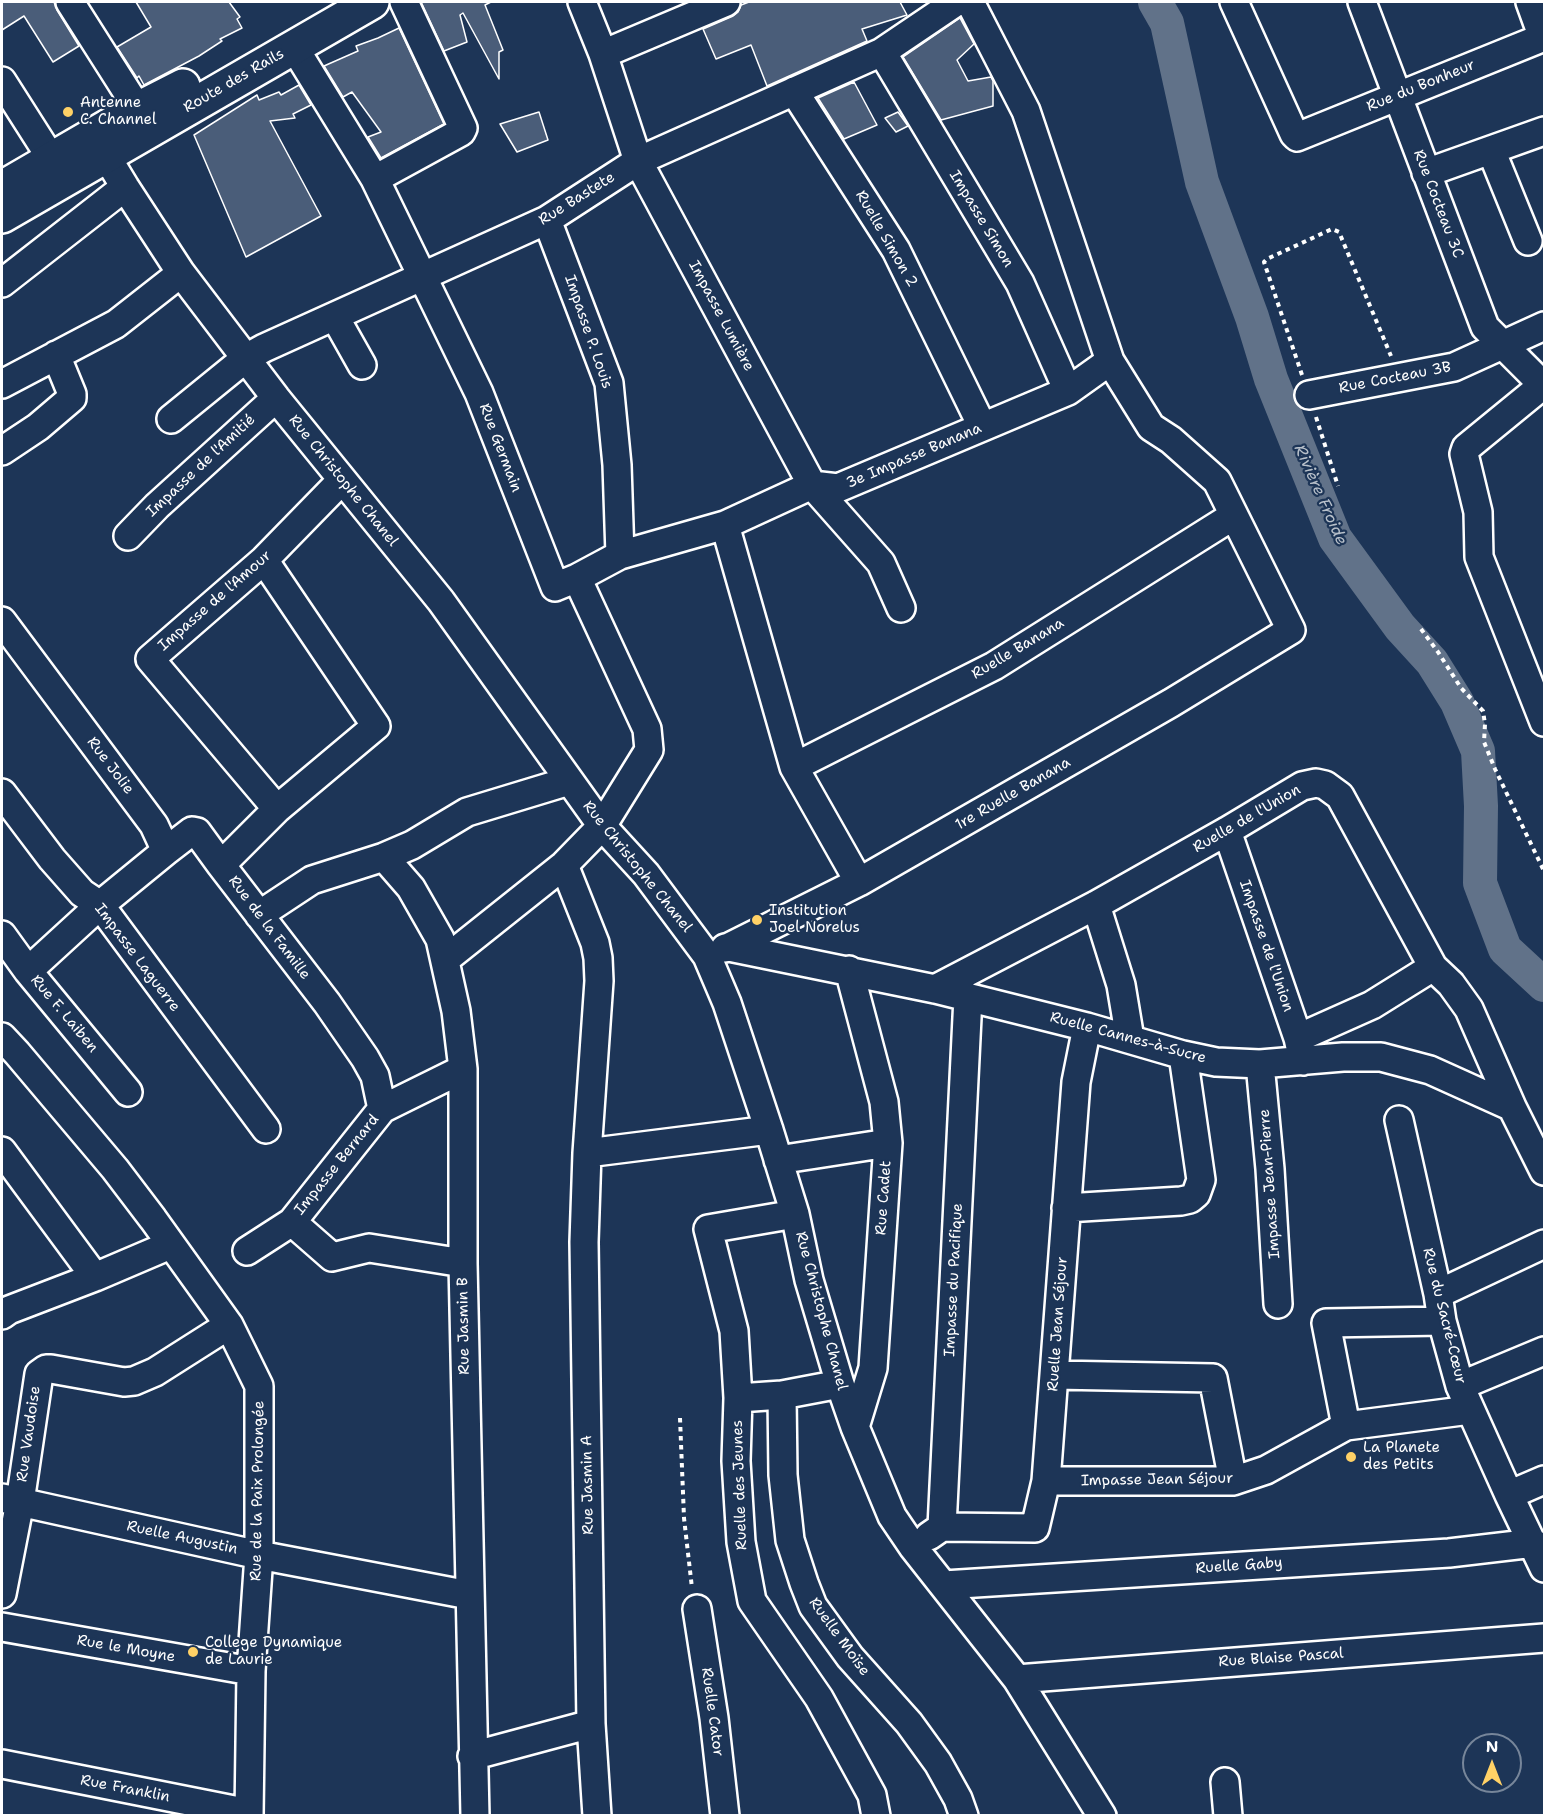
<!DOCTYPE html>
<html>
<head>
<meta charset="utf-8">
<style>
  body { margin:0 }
  #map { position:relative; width:1546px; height:1817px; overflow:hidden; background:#1d3557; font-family:"Shantell Sans",sans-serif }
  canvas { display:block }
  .frame { position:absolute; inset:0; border:3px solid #fff; pointer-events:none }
  .north { position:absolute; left:1462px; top:1733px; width:60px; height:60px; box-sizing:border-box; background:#1d3557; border:2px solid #77869a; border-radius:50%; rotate:0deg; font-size:16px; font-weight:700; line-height:24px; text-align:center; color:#fff }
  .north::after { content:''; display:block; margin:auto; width:21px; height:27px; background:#ffd166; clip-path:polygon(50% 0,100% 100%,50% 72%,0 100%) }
</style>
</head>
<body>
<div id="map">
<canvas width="1546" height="1817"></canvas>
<div class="frame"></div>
<div class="north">N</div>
</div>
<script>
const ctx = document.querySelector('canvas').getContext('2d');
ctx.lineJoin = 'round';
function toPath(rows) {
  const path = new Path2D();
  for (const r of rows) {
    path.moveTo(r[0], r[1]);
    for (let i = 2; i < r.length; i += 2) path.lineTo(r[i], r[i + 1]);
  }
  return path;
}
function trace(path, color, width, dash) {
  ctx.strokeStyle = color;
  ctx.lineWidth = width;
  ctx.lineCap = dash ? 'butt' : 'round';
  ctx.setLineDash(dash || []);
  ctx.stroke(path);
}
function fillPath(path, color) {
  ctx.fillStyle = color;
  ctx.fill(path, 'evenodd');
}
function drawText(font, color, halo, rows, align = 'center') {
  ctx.font = font + ' "Shantell Sans",sans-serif';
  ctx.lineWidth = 4.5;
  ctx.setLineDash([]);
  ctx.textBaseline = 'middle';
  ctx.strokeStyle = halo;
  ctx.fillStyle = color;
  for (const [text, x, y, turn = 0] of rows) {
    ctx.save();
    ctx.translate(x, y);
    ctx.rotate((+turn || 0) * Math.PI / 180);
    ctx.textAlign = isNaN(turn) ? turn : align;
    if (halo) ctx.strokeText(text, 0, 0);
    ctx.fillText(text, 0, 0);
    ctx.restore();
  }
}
const river = toPath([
  [1155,2,1167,23,1202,182,1252,317,1271,379,1335,538,1400,627,1432,662,1457,702,1478,751,1481,806,1480,883,1505,949,1544,985]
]);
const building = toPath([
  [2,2,54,2,57,10,79,46,53,62,24,16,2,30,2,2],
  [136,2,229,2,240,17,237,19,242,28,220,39,222,41,199,56,144,85,139,76,137,78,117,47,151,27,136,2],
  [421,2,491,2,485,5,503,50,499,52,499,79,463,13,460,15,467,42,444,51,421,2],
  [749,2,900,2,907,15,862,29,867,41,767,86,751,45,716,59,703,29,733,16,738,12,741,5,749,2],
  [960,18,974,44,957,60,968,81,991,77,993,81,993,106,941,120,903,57,960,18],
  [399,28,444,124,381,158,368,137,381,132,352,92,343,97,324,66,358,51,356,46,378,38,399,28],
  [854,82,877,125,844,139,818,98,854,82],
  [299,85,311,105,293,114,295,118,270,121,321,216,246,257,194,135,257,95,259,100,279,92,281,95,299,85],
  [539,112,548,140,517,152,500,124,539,112],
  [898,112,908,126,896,132,885,118,898,112]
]);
const path = toPath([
  [1302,375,1264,262,1267,259,1332,229,1339,232,1391,356],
  [1316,417,1338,486],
  [1421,629,1438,652,1461,688,1483,711,1485,724,1484,742,1495,769,1544,871],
  [680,1418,684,1518,692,1588]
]);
const minor = toPath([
  [70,2,138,109],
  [582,2,603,54,638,161,812,485,881,563,901,608],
  [1234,2,1294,134,1297,137,1544,37],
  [1362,2,1485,327,1544,386],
  [1530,2,1543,38],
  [294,47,375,179,479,393,555,587,577,578,647,729,649,750,602,826,564,865,446,959],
  [882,52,1020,283,1068,391],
  [603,54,726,2],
  [2,81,51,158],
  [794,91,896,250,982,426],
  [96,139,125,187,181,273,276,398,441,601,602,826,646,874,707,956,727,1003,769,1130,795,1214,809,1280,840,1384,855,1427,892,1516,913,1547,1017,1679,1102,1816],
  [1491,150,1528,241],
  [1426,173,1544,131],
  [375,179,461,132,463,128,404,2],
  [547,220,609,383,617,465,620,555],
  [2,283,125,187],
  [335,317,362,365],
  [2,384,116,324,181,273],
  [1543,385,1466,448,1464,454,1478,512,1479,557,1544,722],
  [1309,395,1454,367,1544,326],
  [171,419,246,358,264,348,547,220,638,161,882,52,956,2],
  [2,451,38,427,72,398,72,394,56,355],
  [725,525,794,767,859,882],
  [128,536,157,506,276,398],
  [264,560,376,726,277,809,221,865,327,1003,365,1058,375,1076,382,1109],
  [577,578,620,555,725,525,812,485,838,488,1068,391,1110,361],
  [2,621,154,825,166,851,192,831,197,832,221,865],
  [794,767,994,666,1233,516],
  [2,793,52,859,82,893,100,905,266,1129],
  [277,809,150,659,264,560,342,480],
  [1227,831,1298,1038,1303,1061],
  [384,857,411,888,440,939,456,1011,463,1069,463,1263,475,1816],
  [564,865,595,943,598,958,599,981,587,1153,584,1242,591,1724,597,1816],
  [1096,905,1121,985,1130,1039],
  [259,915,312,880,384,857,412,845,467,812,569,781],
  [2,935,28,971,128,1092],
  [729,947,859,882,1171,703,1291,630,1217,481,1171,440,1151,427,1110,361,1026,111,970,2],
  [725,948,729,947,935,989,1087,1027,1183,1055,1216,1062,1260,1064,1343,1057,1381,1057,1430,1070,1512,1107,1544,1171],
  [849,970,884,1102,888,1143,873,1368,855,1427],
  [28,971,100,905,166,851],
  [935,989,1096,905,1227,831,1302,786,1316,783,1325,785,1340,796,1433,967,1451,984,1469,1009,1512,1107],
  [2,1037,17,1053,115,1169,153,1219,229,1325,259,1386,259,1555,251,1671,249,1816],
  [1298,1038,1372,1005,1433,967],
  [1260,1064,1270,1169,1278,1304],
  [1399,1120,1438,1294,1442,1321,1460,1386,1509,1495,1544,1568],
  [2,1151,95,1277],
  [587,1153,769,1130],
  [778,1160,888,1143],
  [1066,1208,1181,1201,1190,1199,1196,1194,1201,1180,1183,1055],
  [795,1214,708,1229,734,1331,738,1398,736,1461,741,1542,752,1601,819,1698,872,1795,876,1816],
  [292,1222,332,1257,369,1248,463,1263],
  [247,1251,292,1222,382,1109,463,1069],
  [1438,1294,1544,1244],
  [2,1315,9,1310,95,1277,170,1245],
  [1055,1375,1213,1378,1233,1481],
  [1460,1386,1544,1351],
  [782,1395,783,1475,790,1540,804,1583,813,1606,850,1657,909,1723,938,1763,958,1799,964,1816],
  [738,1398,782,1395,840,1384],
  [1346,1426,1326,1323,1442,1321],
  [1046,1481,1233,1481,1266,1470,1346,1426,1470,1410],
  [1509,1495,1544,1480],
  [2,1498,259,1555,469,1595],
  [942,1527,1035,1528,1046,1481,1076,1082,1087,1027],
  [929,1536,942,1527,968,997],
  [944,1585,1449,1553,1534,1543],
  [2,1594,20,1502,39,1374,46,1369,51,1369,124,1382,134,1381,155,1372,229,1325],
  [697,1609,714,1718,725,1816],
  [2,1627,251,1671],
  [1017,1679,1544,1638],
  [472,1756,591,1724],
  [2,1764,249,1813],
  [1225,1782,1228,1816]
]);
const major = toPath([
  [2,188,138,109,183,86],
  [2,216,372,2]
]);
const markers = [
  [68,112,6,"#ffd166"],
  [757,920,6,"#ffd166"],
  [1351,1457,6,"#ffd166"],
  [193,1652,6,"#ffd166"]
];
const streetNames = [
  ["Route des Rails",234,81,-30],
  ["Rue du Bonheur",1421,86,-22],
  ["Rue Bastete",577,199,-32],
  ["Rue Cocteau 3C",1438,204,69],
  ["Impasse Simon",981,219,59],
  ["Ruelle Simon 2",886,239,60],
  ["Impasse Lumière",721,316,62],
  ["Impasse P. Louis",588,332,71],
  ["Rue Cocteau 3B",1395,378,-11],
  ["Rue Germain",500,448,69],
  ["3e Impasse Banana",914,456,-23],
  ["Impasse de l'Amitié",201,466,-43],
  ["Rue Christophe Chanel",343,481,51],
  ["Impasse de l'Amour",215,601,-41],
  ["Ruelle Banana",1018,649,-31],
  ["Rue Jolie",110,766,53],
  ["1re Ruelle Banana",1013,794,-30],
  ["Ruelle de l'Union",1247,819,-30],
  ["Rue Christophe Chanel",637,867,51],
  ["Rue de la Famille",269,928,53],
  ["Impasse de l'Union",1266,946,71],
  ["Impasse Laguerre",137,958,53],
  ["Rue F. Laiben",64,1014,50],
  ["Ruelle Cannes-à-Sucre",1128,1038,15],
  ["Impasse Bernard",337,1165,-51],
  ["Impasse Jean-Pierre",1270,1184,-94],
  ["Rue Cadet",884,1198,-86],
  ["Impasse du Pacifique",954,1280,-87],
  ["Rue Christophe Chanel",821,1311,75],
  ["Rue du Sacré-Cœur",1444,1316,76],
  ["Ruelle Jean Séjour",1058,1324,-86],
  ["Rue Jasmin B",464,1326,-91],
  ["Rue Vaudoise",29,1434,-82],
  ["Impasse Jean Séjour",1157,1480,-1],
  ["Rue Jasmin A",588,1485,-91],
  ["Ruelle des Jeunes",740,1485,-92],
  ["Rue de la Paix Prolongée",258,1491,-89],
  ["Ruelle Augustin",182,1538,12],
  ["Ruelle Gaby",1239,1566,-4],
  ["Ruelle Moïse",839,1637,54],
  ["Rue le Moyne",126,1649,10],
  ["Rue Blaise Pascal",1281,1658,-4],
  ["Ruelle Cator",712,1712,82],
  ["Rue Franklin",125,1789,11]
];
const poiNames = [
  ["Antenne",80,103],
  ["C. Channel",80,120],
  ["Institution",769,911],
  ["Joel Norelus",769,928],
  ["La Planete",1363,1448],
  ["des Petits",1363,1465],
  ["College Dynamique",205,1643],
  ["de Laurie",205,1660]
];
const waterNames = [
  ["Rivière Froide",1320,495,66]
];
trace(river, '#617289', 34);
fillPath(building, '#4a5d79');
trace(building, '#fff', 1.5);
trace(minor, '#fff', 32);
trace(major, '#fff', 38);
trace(path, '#fff', 4, [4.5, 4.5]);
trace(minor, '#1d3557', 27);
trace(major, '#1d3557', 33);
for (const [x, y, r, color] of markers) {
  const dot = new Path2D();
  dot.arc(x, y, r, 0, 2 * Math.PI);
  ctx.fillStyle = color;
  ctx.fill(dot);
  trace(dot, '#1d3557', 2);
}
drawText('15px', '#fff', '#1d3557', streetNames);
drawText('15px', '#fff', '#1d3557', poiNames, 'left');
drawText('italic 16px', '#b8c0ca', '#1d3557', waterNames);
</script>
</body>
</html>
